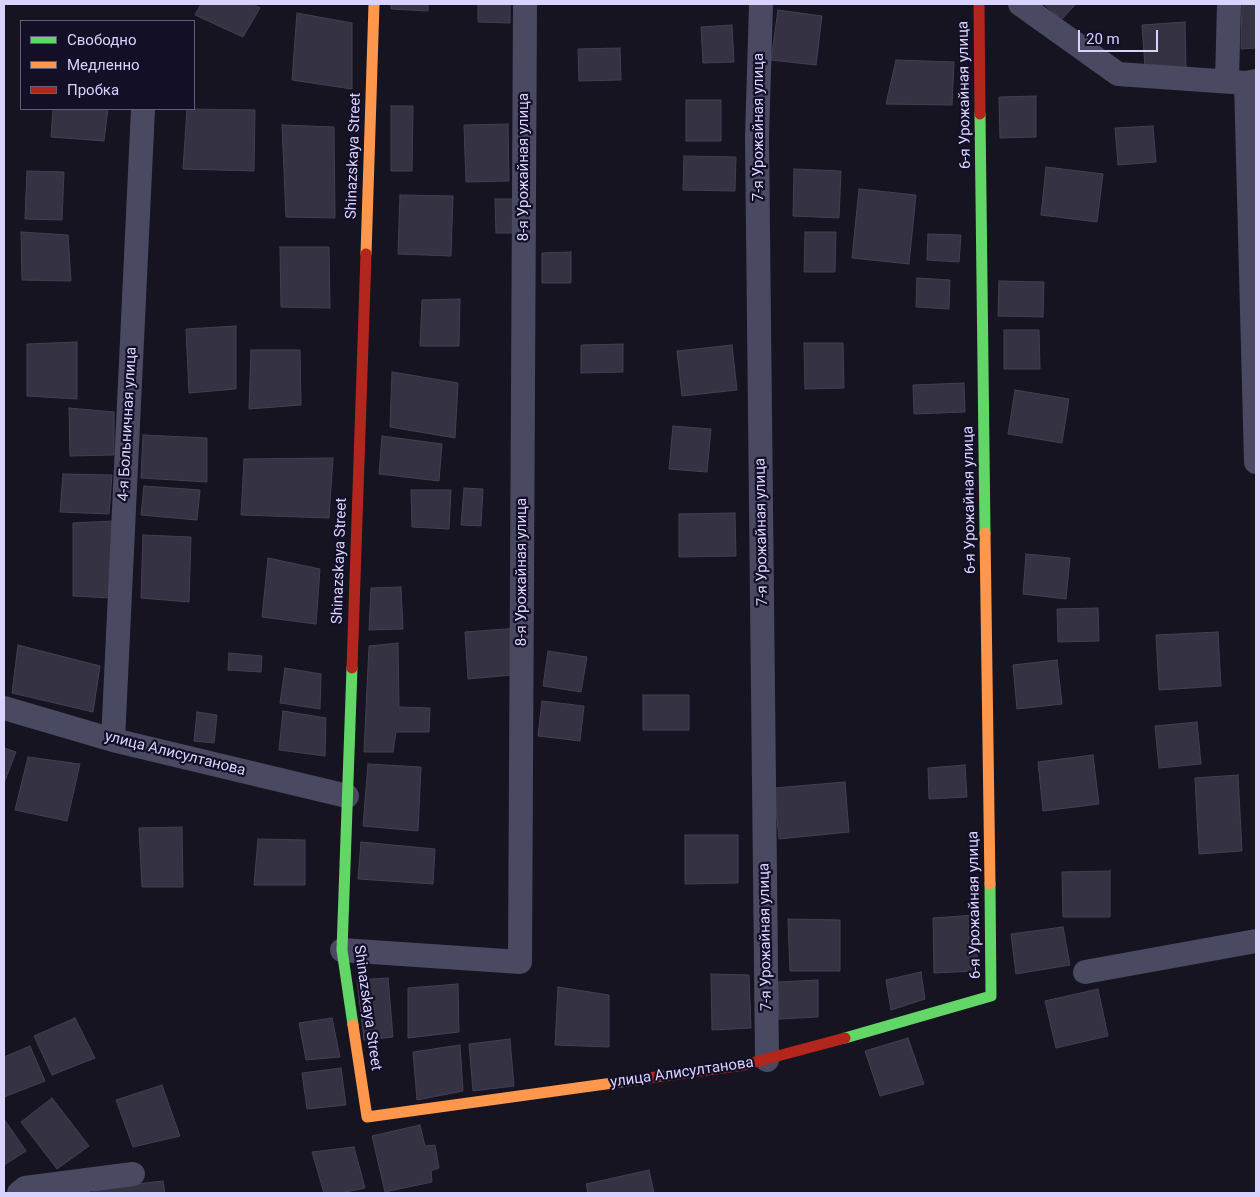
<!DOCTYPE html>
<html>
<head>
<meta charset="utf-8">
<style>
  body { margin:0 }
  #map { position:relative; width:1260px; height:1197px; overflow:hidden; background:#161421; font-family:Roboto,sans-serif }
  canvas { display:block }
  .frame { position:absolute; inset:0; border:5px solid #d9d4ff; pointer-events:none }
  .legend { position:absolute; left:20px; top:20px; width:175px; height:90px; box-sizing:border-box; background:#130f26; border:1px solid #625e7d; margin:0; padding:6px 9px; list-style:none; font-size:15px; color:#d9d4ff }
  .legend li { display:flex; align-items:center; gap:10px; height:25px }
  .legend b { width:25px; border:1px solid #625e7d }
  .scale { position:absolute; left:1078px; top:30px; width:80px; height:22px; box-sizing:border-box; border:2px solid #d9d4ff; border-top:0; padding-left:6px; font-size:15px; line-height:18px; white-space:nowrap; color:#d9d4ff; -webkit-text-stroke:4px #130f26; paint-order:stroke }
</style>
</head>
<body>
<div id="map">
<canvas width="1260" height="1197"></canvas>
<div class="frame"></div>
<ul class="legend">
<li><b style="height:6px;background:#63d668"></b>Свободно</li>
<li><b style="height:6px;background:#ff974d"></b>Медленно</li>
<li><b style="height:6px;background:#b3261e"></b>Пробка</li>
</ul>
<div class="scale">20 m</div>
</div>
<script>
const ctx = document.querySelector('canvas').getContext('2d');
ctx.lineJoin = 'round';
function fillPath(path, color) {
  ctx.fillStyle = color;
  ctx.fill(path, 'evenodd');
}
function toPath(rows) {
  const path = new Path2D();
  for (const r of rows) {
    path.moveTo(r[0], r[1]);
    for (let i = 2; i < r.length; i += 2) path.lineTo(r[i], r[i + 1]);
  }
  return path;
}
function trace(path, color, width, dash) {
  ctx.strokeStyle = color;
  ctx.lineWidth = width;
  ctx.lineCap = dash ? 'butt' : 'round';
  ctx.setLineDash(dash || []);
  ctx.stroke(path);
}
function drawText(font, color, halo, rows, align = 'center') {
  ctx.font = font + ' Roboto,sans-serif';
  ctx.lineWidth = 4.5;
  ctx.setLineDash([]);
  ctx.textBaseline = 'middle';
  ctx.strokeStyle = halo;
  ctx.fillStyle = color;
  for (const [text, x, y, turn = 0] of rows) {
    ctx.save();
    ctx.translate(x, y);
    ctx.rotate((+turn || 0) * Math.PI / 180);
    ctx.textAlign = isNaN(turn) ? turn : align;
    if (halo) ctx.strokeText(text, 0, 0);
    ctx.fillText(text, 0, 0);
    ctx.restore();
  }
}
const building = toPath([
  [201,4,252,4,260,8,243,37,195,15,201,4],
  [391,4,428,4,428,11,391,9,391,4],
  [478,4,510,4,510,23,478,22,478,4],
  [1044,4,1076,4,1061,20,1044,4],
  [1242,4,1256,4,1256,48,1241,49,1242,4],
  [778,10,822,16,816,65,771,60,778,10],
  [297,13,352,23,352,89,292,80,297,13],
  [1185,22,1186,67,1145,67,1142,25,1185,22],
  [732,25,734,62,703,63,701,27,732,25],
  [620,48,621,80,579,81,578,49,620,48],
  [896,60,954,62,952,105,886,104,896,60],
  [1036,96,1036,137,1000,138,999,97,1036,96],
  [686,100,721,100,721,141,686,141,686,100],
  [391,106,413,106,412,171,391,171,391,106],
  [53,109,108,109,104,141,51,137,53,109],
  [187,109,255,110,254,171,183,169,187,109],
  [508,124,509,181,466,182,464,125,508,124],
  [282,125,334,127,335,218,286,217,282,125],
  [1153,126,1156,162,1118,165,1115,128,1153,126],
  [684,156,736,157,735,191,683,190,684,156],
  [1046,167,1103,174,1097,222,1041,215,1046,167],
  [794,169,841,171,839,218,793,216,794,169],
  [27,171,64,172,62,220,25,219,27,171],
  [859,189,916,195,909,264,852,258,859,189],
  [400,195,453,196,451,256,398,254,400,195],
  [495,199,513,199,514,233,496,233,495,199],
  [21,232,68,235,71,281,22,280,21,232],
  [805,232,836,232,835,272,804,272,805,232],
  [928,234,961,235,959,262,927,260,928,234],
  [280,247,329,247,330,308,281,307,280,247],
  [571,252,571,283,542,283,542,253,571,252],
  [917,278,950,280,949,309,916,307,917,278],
  [999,281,1044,282,1043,317,998,316,999,281],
  [460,299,459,346,420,346,422,300,460,299],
  [236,326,236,389,189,393,186,329,236,326],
  [1004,330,1039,330,1040,369,1004,369,1004,330],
  [77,342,77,399,27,396,27,344,77,342],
  [804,343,843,343,844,388,805,389,804,343],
  [623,344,623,372,581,373,581,345,623,344],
  [732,345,737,390,682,396,677,351,732,345],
  [251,350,300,350,301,405,249,409,251,350],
  [392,372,458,383,455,438,390,427,392,372],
  [964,383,965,412,914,414,913,385,964,383],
  [1015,390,1069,399,1062,443,1008,434,1015,390],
  [69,408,114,412,114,455,70,456,69,408],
  [673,426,711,429,707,472,669,469,673,426],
  [143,435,207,438,207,482,141,478,143,435],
  [382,436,442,444,439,481,379,474,382,436],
  [333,458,329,518,241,515,244,459,333,458],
  [63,474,112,475,109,514,60,512,63,474],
  [144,486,200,490,197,520,141,515,144,486],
  [464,488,483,489,481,526,461,525,464,488],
  [411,490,451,490,449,529,412,527,411,490],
  [735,513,736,556,679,557,679,514,735,513],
  [114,521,112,598,73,596,73,523,114,521],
  [143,535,191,537,189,602,141,598,143,535],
  [1026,554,1070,558,1066,599,1023,594,1026,554],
  [268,558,320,569,316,624,262,617,268,558],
  [401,587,403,629,369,630,371,588,401,587],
  [1098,608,1099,641,1058,642,1057,609,1098,608],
  [519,628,523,674,468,679,465,632,519,628],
  [1218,632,1221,686,1159,690,1156,635,1218,632],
  [398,643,399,707,430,708,429,732,396,732,393,752,364,752,369,646,398,643],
  [18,645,100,666,93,712,12,693,18,645],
  [548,651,587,657,581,692,543,686,548,651],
  [229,653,262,656,261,672,228,670,229,653],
  [1057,660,1062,704,1017,709,1013,665,1057,660],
  [285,668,321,674,320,709,280,703,285,668],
  [643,695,689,695,689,730,643,730,643,695],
  [542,701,584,706,580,741,538,736,542,701],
  [283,711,326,718,325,756,279,750,283,711],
  [197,712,217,715,214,743,194,741,197,712],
  [1197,722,1201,764,1159,768,1155,726,1197,722],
  [4,748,16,752,4,783,4,748],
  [1093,755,1099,804,1043,811,1038,762,1093,755],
  [28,757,80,764,67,821,15,810,28,757],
  [368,764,421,767,418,831,363,826,368,764],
  [965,765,967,797,929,799,928,768,965,765],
  [1238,775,1242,851,1199,854,1195,778,1238,775],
  [845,782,849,832,779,839,774,788,845,782],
  [182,827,183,887,142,887,139,828,182,827],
  [685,835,738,835,738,883,685,884,685,835],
  [258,839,305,840,305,885,254,885,258,839],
  [361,842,435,849,433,884,358,879,361,842],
  [1110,871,1110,917,1063,917,1062,872,1110,871],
  [975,915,978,971,934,973,933,918,975,915],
  [788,919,840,920,840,971,790,971,788,919],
  [1063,927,1070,965,1016,974,1011,934,1063,927],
  [921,972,925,999,891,1010,886,980,921,972],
  [711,974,749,975,751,1028,712,1030,711,974],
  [388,978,393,1037,364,1040,357,980,388,978],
  [818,980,818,1017,779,1019,778,982,818,980],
  [458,984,459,1032,408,1038,408,988,458,984],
  [558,987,609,995,609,1047,555,1045,558,987],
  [1098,989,1108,1036,1056,1048,1045,1001,1098,989],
  [75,1018,95,1058,52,1075,34,1036,75,1018],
  [332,1018,340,1057,306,1060,299,1023,332,1018],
  [908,1038,924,1084,880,1096,865,1051,908,1038],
  [510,1039,514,1086,473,1091,469,1044,510,1039],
  [460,1045,463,1091,417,1100,413,1052,460,1045],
  [30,1046,45,1081,4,1097,4,1057,30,1046],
  [341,1068,346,1105,307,1109,302,1073,341,1068],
  [162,1085,180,1136,133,1147,116,1100,162,1085],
  [52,1098,89,1146,57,1169,21,1122,52,1098],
  [4,1119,26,1151,4,1165,4,1119],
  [420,1125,425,1146,435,1145,439,1168,431,1171,432,1182,385,1192,372,1136,420,1125],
  [354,1147,365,1188,341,1193,324,1193,312,1152,354,1147],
  [649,1170,654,1193,588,1193,586,1184,649,1170],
  [163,1181,165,1193,94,1193,93,1189,163,1181]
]);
const street = toPath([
  [761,4,757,137,767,1060],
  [1020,4,1118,74,1246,83,1256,81],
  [1227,81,1229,4],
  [1246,83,1256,462],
  [4,708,113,740,347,796],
  [113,740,143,109],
  [342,950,520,962,525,4],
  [1085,972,1256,941],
  [19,1193,25,1188,133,1174]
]);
const fast = toPath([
  [980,114,985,533],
  [352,668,342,950,353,1025],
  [845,1038,991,996,990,884]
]);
const slow = toPath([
  [366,254,374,4],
  [985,533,990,884],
  [353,1025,367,1117,649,1078]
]);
const jam = toPath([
  [979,4,980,114],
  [352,668,366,254],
  [649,1078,744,1065,845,1038]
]);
const streetNames = [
  ["6-я Урожайная улица",965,95,-91],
  ["7-я Урожайная улица",759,127,-90],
  ["Shinazskaya Street",354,156,-88],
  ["8-я Урожайная улица",524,167,-90],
  ["4-я Больничная улица",128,424,-87],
  ["6-я Урожайная улица",970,500,-91],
  ["7-я Урожайная улица",762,532,-91],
  ["Shinazskaya Street",340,561,-88],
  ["8-я Урожайная улица",522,572,-90],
  ["улица Алисултанова",175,754,14],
  ["6-я Урожайная улица",975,905,-91],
  ["7-я Урожайная улица",766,937,-91],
  ["Shinazskaya Street",367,1008,82],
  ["улица Алисултанова",682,1073,-8]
];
fillPath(building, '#343243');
trace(building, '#433f54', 1);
trace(street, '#4a4962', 24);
trace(fast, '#63d668', 11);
trace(slow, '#ff974d', 11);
trace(jam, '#b3261e', 11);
drawText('15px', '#d9d4ff', '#130f26', streetNames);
</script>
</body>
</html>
